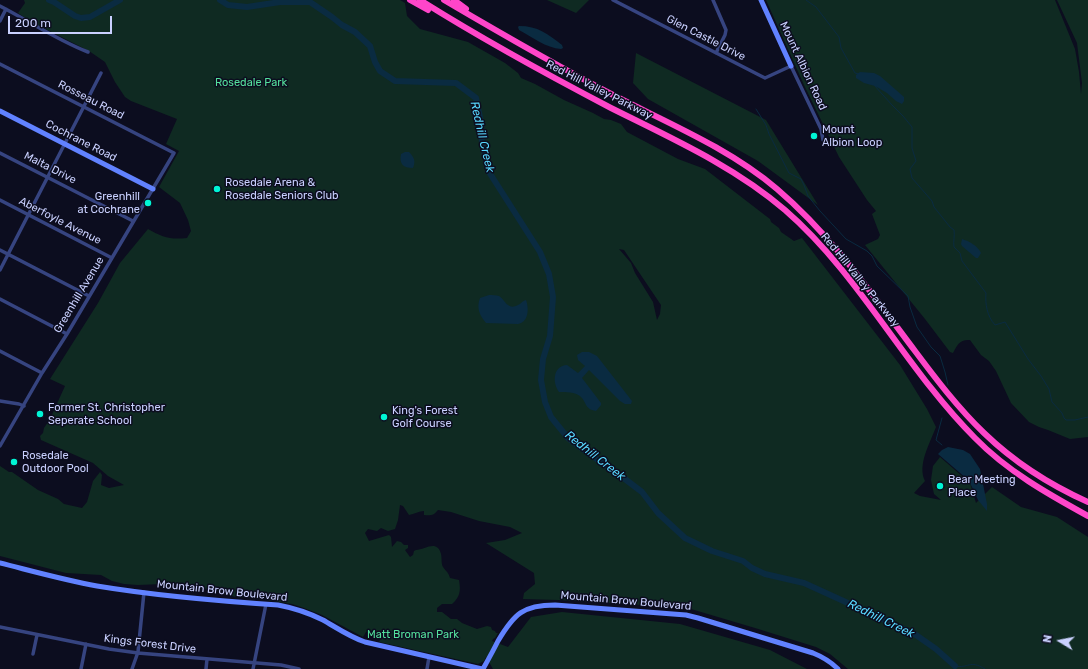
<!DOCTYPE html>
<html>
<head>
<meta charset="utf-8">
<style>
	body { margin:0 }
	#map { position:relative; width:1088px; height:669px; overflow:hidden; background:#0c0d1f; font-family:Rubik,sans-serif }
	canvas { display:block }
	.north { position:absolute; left:1040px; top:621px; width:40px; height:40px; -webkit-text-stroke:3px #0c0d1f; paint-order:stroke; rotate:280deg; font-size:11px; font-weight:700; line-height:16px; text-align:center; color:#cad1ff }
	.north::after { content:''; display:block; margin:auto; width:14px; height:18px; background:#cad1ff; clip-path:polygon(50% 0,100% 100%,50% 72%,0 100%) }
	.scale { position:absolute; left:8px; top:16px; width:104px; height:18px; box-sizing:border-box; border:2px solid #cad1ff; border-top:0; padding-left:5px; font-size:12px; line-height:14px; white-space:nowrap; color:#cad1ff; -webkit-text-stroke:3px #0c0d1f; paint-order:stroke }
</style>
</head>
<body>
<div id="map">
<canvas width="1088" height="669"></canvas>
<div class="north">N</div>
<div class="scale">200 m</div>
</div>
<script>
const g = document.querySelector('canvas').getContext('2d');
g.lineJoin = 'round';
function fill(path, color) { g.fillStyle = color; g.fill(path, 'evenodd'); }
function trace(path, color, width, dash) { g.strokeStyle = color; g.lineWidth = width; g.lineCap = dash ? 'butt' : 'round'; g.setLineDash(dash || []); g.stroke(path); }
function label(font, color, halo, rows, align = 'center') {
  g.font = font + ' Rubik,sans-serif'; g.lineWidth = 3; g.setLineDash([]); g.textBaseline = 'middle'; g.strokeStyle = halo; g.fillStyle = color; for (const [text, x, y, turn = 0] of rows) {
    g.save(); g.translate(x, y); g.rotate((+turn || 0) * Math.PI / 180); g.textAlign = isNaN(turn) ? turn : align; if (halo) g.strokeText(text, 0, 0); g.fillText(text, 0, 0); g.restore();
  }
}
fill(new Path2D(`
	M24,0H400L405,3L407,16L420,29L468,42L505,63L518,73L521,78L535,84L564,100L593,113L604,119L611,120L621,124L627,132L678,159L705,169L766,216L770,219L771,222L779,228L781,232L794,241L802,238L900,365L927,409L936,427C930,443 917,465 925,481L914,493L920,496L941,500L934,494L931,480L933,466L940,457L970,483L976,503L992,487L1021,507L1057,517L1088,537V669H848L830,654L816,647L755,628L691,609L660,606L558,600L523,599L524,593L535,584L534,573L486,543L505,540L522,533L510,527L479,521L451,512L438,510C434,515 431,516 424,515V511C419,511 414,514 409,515L403,506L400,505L398,520L395,529L388,531L381,528L377,531L368,529L365,533L369,541L389,535L391,537L392,547L397,541L401,542L404,545H408V548L405,550L410,557L413,555L414,551L416,550C425,550 437,539 441,554C442,558 441,564 443,567C446,572 448,571 450,578L459,580C461,591 460,597 452,604H442L437,608V612H442L451,619H457L462,623L477,629L487,626L491,627L492,630L495,631L496,633H498L495,638L493,639L492,641L508,647L531,617L562,612L680,624L770,650L807,669H493L486,657L484,661L478,664L379,642L381,638L366,632L363,637L322,615L304,608L292,604L266,600L265,599L236,597L222,594L215,590L178,585L162,584L138,585L124,584L112,581L101,575L66,573L0,556V466L9,472H12L38,490L58,499L64,504L82,508L87,502L93,481L100,472L102,475L101,485L109,488L124,485L108,476L93,463L41,440L40,436L43,433L44,428L50,419L65,386L50,379L98,303L120,263L148,229C162,237 170,240 187,238L191,231L188,220L180,203L159,187L179,151L166,144L177,119L131,101L125,97L115,82L105,62L89,51L30,21L18,13L25,3ZM619,249L624,250L661,305L660,314L657,320L653,302L635,273L631,263Z
	M547,0H589L576,13Z
	M766,0H1055L1075,49L1079,72L1081,94L1082,83L1077,43L1057,0H1088V437L1070,439L1048,430L1039,427L1029,422L1011,403L996,371L989,361L981,355L970,340C960,339 957,345 953,353L950,352L925,319L865,245L878,239L880,235L872,214L876,211L867,200L839,157L804,85Z
	M636,53L766,120L818,205L758,161L648,99L633,83Z`), '#0f2a22');
fill(new Path2D(`
	M519,26C538,26 548,34 562,45L563,48L561,49C546,48 532,37 519,30L518,27Z
	M860,72L874,73L880,76L904,97V101L902,104L896,101L887,93L875,86L864,83L856,78V75Z
	M405,152H409C414,157 416,161 413,168C403,168 399,164 401,154Z
	M962,239C969,241 978,246 981,253L978,258H976L962,246L961,244Z
	M489,295C492,295 496,295 499,296C505,299 507,311 518,305C521,304 522,301 526,300C529,308 529,322 518,324L486,323C480,316 476,308 480,298Z
	M582,352H589L597,356L632,401L631,404H625L620,401L589,370L582,378L601,403V405L596,411C584,409 587,402 580,396C575,392 566,392 559,392C552,382 553,366 567,365L578,373L585,366L578,360L577,355Z
	M948,447L963,450L970,454L980,469L987,504V511L978,500L971,485L967,479L938,454L942,450Z`), '#0a2b41');
trace(new Path2D(`
	M806,0L816,7L839,37L841,48L855,73L859,74
	M874,85L892,105L903,116L912,127V148L916,161L910,169L912,178L932,201L934,207L950,227L954,230C955,236 953,241 954,247L960,253L962,261L986,293C985,304 987,316 995,325L1005,322L1028,359L1041,376L1049,389L1052,402L1062,413L1064,418L1066,420H1075L1088,417
	M756,109L766,125L769,134L789,173L801,179L804,185L808,196L820,211L846,239L867,251L872,256L877,266L908,296L910,307L917,327L931,347L940,356L945,372L948,385
	M942,445L936,440L942,418
	M955,666C969,669 969,659 985,669`), '#0a2b41', 1);
trace(new Path2D(`
	M49,0L54,2L75,16L81,18L90,17L120,0
	M220,0L228,5L247,7L280,2H310L332,17L342,25L355,32L370,46L375,62L380,71L395,81L456,83L476,98L481,122L482,143L489,172L540,252L549,274L553,297L550,336L543,359L541,380L545,402L551,417L568,438L591,455L621,476L642,492L658,513L685,538L712,551L743,561L752,568L765,574L804,583L872,614L916,635L936,649L955,666`), '#0a2b41', 6);
trace(new Path2D(`
	M613,0L761,76L765,78L791,66L821,129L823,140
	M713,0L726,30L725,35L716,53
	M0,6C29,21 57,40 88,52
	M0,21L6,9
	M0,64L174,153L67,334L42,373L0,446
	M0,153L133,221
	M0,200L112,258
	M0,250L89,296
	M0,270L101,73
	M0,299L67,334
	M0,351L42,373
	M0,401L19,404L24,406
	M0,627L109,649L138,653L281,665L299,669
	M33,654L37,635
	M81,669L86,644
	M132,669L138,652L144,592
	M206,669L207,659
	M253,669L266,604
	M427,669L429,657`), '#364480', 3.5);
trace(new Path2D(`
	M761,0L791,66
	M0,111L153,189
	M0,563C32,571 64,580 97,586C157,596 218,601 278,605C294,608 309,613 323,620C337,628 350,637 365,642L482,669
	M483,669C488,660 493,651 498,641C514,614 523,605 555,605L686,615L698,618L813,653C823,657 830,661 838,669`), '#6182ff', 5);
trace(new Path2D(`
	M410,0L428,10
	M420,0C482,39 546,74 611,108C671,138 734,166 785,210C860,275 905,368 975,438C1007,471 1048,494 1088,516
	M444,0C500,33 557,66 615,96C670,124 730,149 777,189C831,235 872,294 915,351C936,379 958,408 984,433C1014,462 1050,485 1088,502
	M454,0L466,9`), '#ff45c9', 6);
for (const [x, y, r, color] of [
	[814,136,4,"#00f5d5"],
	[217,189,4,"#00f5d5"],
	[148,203,4,"#00f5d5"],
	[40,414,4,"#00f5d5"],
	[384,417,4,"#00f5d5"],
	[14,462,4,"#00f5d5"],
	[940,486,4,"#00f5d5"]
]) { const dot = new Path2D(); dot.arc(x, y, r, 0, 2 * Math.PI); g.fillStyle = color; g.fill(dot); trace(dot, '#0c0d1f', 1.5); }
label('11px', '#cad1ff', '#0c0d1f', [
	["Glen Castle Drive",706,38,27],
	["Mount Albion Road",803,66,65],
	["Red Hill Valley Parkway",599,90,27],
	["Rosseau Road",91,100,27],
	["Cochrane Road",81,141,27],
	["Malta Drive",50,168,27],
	["Aberfoyle Avenue",60,221,27],
	["Red Hill Valley Parkway",860,280,51],
	["Greenhill Avenue",79,295,-59],
	["Mountain Brow Boulevard",222,591,6],
	["Mountain Brow Boulevard",626,601,5],
	["Kings Forest Drive",150,644,7]
]);
label('11px', '#54e19d', '#0c0d1f', [
	["Rosedale Park",251,83],
	["Matt Broman Park",413,635]
]);
label('11px', '#cad1ff', '#0c0d1f', [
	["Mount",822,130],
	["Albion Loop",822,143],
	["Rosedale Arena &",225,183],
	["Rosedale Seniors Club",225,196],
	["Greenhill",140,197,"right"],
	["at Cochrane",140,210,"right"],
	["Former St. Christopher",48,408],
	["Seperate School",48,421],
	["King's Forest",392,411],
	["Golf Course",392,424],
	["Rosedale",22,456],
	["Outdoor Pool",22,469],
	["Bear Meeting",948,480],
	["Place",948,493]
], 'left');
label('italic 12px', '#58d8ff', '#0c0d1f', [
	["Redhill Creek",482,137,77],
	["Redhill Creek",595,456,38],
	["Redhill Creek",881,619,26]
]);
</script>
</body>
</html>
